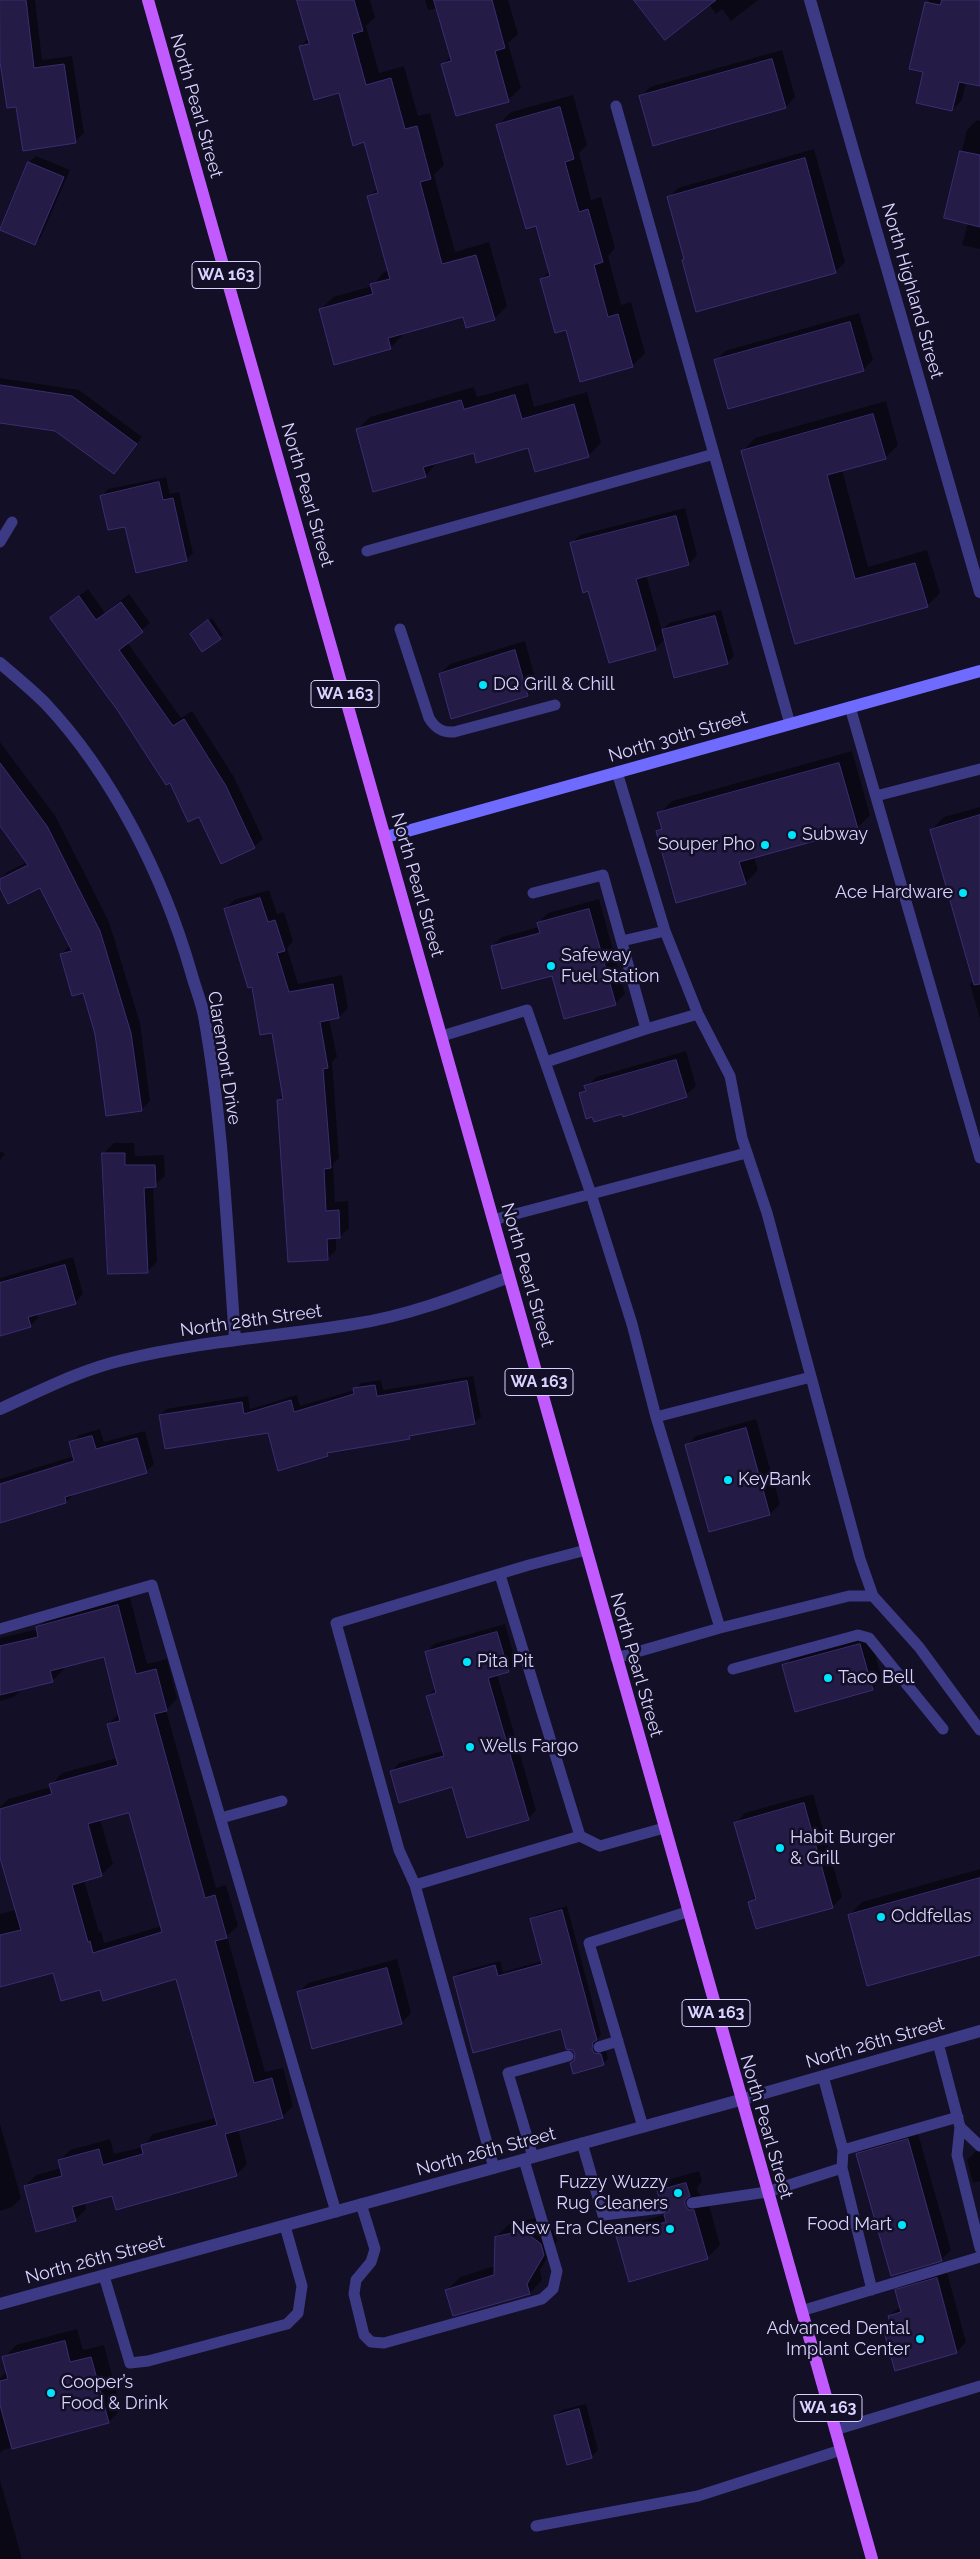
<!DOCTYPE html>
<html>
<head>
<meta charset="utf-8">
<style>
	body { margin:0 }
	canvas { display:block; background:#130f26 }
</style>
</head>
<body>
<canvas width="980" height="2559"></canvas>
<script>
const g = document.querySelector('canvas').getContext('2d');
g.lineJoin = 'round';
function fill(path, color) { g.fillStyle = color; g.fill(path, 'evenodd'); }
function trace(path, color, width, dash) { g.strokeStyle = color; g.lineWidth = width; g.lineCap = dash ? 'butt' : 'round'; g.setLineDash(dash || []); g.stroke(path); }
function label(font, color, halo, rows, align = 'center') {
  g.font = font + ' Raleway,sans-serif'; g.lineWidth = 5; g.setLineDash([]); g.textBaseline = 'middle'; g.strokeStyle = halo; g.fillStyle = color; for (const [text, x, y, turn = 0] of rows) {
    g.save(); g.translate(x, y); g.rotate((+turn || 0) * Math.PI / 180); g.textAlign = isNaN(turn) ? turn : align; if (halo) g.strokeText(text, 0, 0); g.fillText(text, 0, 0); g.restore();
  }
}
fill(new Path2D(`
	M0,0H35L42,60L72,56L84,133L75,142L18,106L0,53Z
	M298,0H370L375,17L366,26L379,73L404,66L418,116L430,113L444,165L434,175L455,252L489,242L507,306L494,319L464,315L402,332L403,335L390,348L320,310L333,297L372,286L384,272L389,270L369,197L378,188L365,141L340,92L301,46L308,38Z
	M425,0H508L518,34L508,43L521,88L508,100L443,64L451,56L438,8L428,10Z
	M636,0H758L731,21L722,9L716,14L709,4Z
	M929,0H980V84L966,82L962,100L952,110L925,72L911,68Z
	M782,50L795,97L786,107L640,97L650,87Z
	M573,95L587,145L579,153L591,200L601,197L615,248L608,256L621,305L631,302L645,353L632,366L567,329L541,279L550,271L537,225L498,125L511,112Z
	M977,120L980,121V249L962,245L968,223L945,217L967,130Z
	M814,149L845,262L835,272L683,260L685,257L668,198L678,188Z
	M36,156L70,170L41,237L35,243L1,229L29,162Z
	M859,313L873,360L863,370L716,361L725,351Z
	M0,378L79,390L142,437L114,473L55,430L0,422Z
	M528,383L534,407L587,392L601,443L588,456L529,447L475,451L438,461L426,476L357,430L370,417L474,387L477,397Z
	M886,401L898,445L885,458L842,470L868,567L927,550L940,593L927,606L796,643L743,451L755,438Z
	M166,477L170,494L179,492L193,553L186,560L126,526L102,496L108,489Z
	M685,508L697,555L689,564L646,575L662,631L669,623L721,610L734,656L727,663L665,639L655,649L589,590L571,544L580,535Z
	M88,589L105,613L129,594L150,623L127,642L181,718L192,711L234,777L263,839L254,847L199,815L170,781L51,618Z
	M212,618L223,635L203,650L194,631Z
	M525,641L537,685L527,695L440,674L450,664Z
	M0,742L56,817L109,922L140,1023L150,1101L141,1110L96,1034L84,991L61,955L70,945L40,886L0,885V879L7,872L27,862L0,824Z
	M852,751L870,815L857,828L754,857L758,870L745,883L658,831L662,827L659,814L672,801Z
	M980,807V1019L970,984L974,980L931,830L944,817Z
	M269,890L277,914L284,912L293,941L287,948L298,984L342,975L348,1008L339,1017L329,1019L337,1057L332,1062L339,1158L333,1164L335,1202L348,1201L349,1228L340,1237H336V1250L327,1259L278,1100L284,1094L273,1032L253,985L225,909L234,900Z
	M599,899L625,994L615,1004L492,946L502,937L539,927L538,923L548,913Z
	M686,1051L696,1086L686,1095L623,1112L581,1094L596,1077Z
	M114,1143H134L135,1156L164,1155L165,1176L153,1186L157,1262L147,1272L104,1153Z
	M0,1151L5,1154L0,1160Z
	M73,1257L83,1294L75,1303L37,1314L38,1318L30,1326L0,1335V1278Z
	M473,1376L481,1417L474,1423L413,1434L409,1438L331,1451L327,1455L269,1432L160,1415L166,1409L248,1396L250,1409L297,1395L300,1406L355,1390L361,1383L381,1380L383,1390Z
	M756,1419L780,1504L770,1514L710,1530L686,1446L696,1436Z
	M100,1429L104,1442L145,1431L154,1464L146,1472L74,1494L66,1502L0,1522V1479L74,1456L71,1443L79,1435Z
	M129,1594L147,1664L167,1659L177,1699L166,1710L216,1888L226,1885L238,1926L227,1936L265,2072L283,2068L293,2106L282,2117L238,2129L247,2164L236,2175L113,2194L84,2202L86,2209L75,2220L25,2186L36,2175L61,2168L59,2161L70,2150L110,2139L114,2154L143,2147L153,2134L216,2118L177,1978L101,1988L54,1971L0,1986V1914L16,1910L2,1862H0V1807L8,1799L51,1787V1785L62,1773L117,1758L108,1724L120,1713L105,1656L63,1667L64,1669L52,1681L23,1688L14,1697L0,1701V1638L38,1629L48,1616ZM130,1811L162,1926L104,1943L101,1931L99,1932L84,1880L101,1875L113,1864L100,1819Z
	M505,1624L516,1663L508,1671L497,1674L536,1810L528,1819L453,1785L391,1772L399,1763L443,1751L428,1696L436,1688L426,1653L434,1644Z
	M870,1635L882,1679L872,1689L784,1666L794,1656Z
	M813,1794L842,1897L832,1907L749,1902L756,1896L736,1823L745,1813Z
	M980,1869V1954L849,1915L862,1902Z
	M567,1906L601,2034L596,2043L606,2050L608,2059L603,2064L575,2060L577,2054L562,2027L454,1977L459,1972L500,1961L503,1972L542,1961L531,1920L536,1915Z
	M397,1959L411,2013L401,2023L298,1993L308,1983Z
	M0,2124L21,2198L12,2207L0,2211Z
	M917,2130L951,2250L941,2260L858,2154L868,2144Z
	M977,2150H980V2181L973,2183L967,2160Z
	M699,2171L702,2182L698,2186L697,2191L702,2197L707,2198L720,2245L707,2258L618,2237L630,2224L667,2214L671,2206L658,2191L671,2179Z
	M537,2218L554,2231L557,2241L540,2270L542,2280L530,2293L447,2290L460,2277L495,2266L496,2237L509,2224Z
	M946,2269L966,2342L957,2352L884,2325L890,2319L889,2316L901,2306L897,2291L906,2281Z
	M77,2329L83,2350L104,2345L121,2409L109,2422L3,2450L0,2453V2378L7,2371L4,2358L16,2345Z
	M586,2404L598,2450L591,2457L555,2416L562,2410Z
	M0,2480L22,2559H0Z`), '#0007');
const building = new Path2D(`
	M0,0H26L34,68L64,64L76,143L23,151L16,107L7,108L0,62Z
	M297,0H354L363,31L352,34L366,85L391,78L405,129L417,126L431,179L420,182L442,264L476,255L495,320L466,328L463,317L388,338L391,349L334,365L319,309L373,294L370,284L390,279L367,196L378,193L364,142L353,146L339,93L314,100L299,46L309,44Z
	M434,0H492L505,48L495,51L509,102L456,116L441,64L451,61Z
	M634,0H716L665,40Z
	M942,0H980V86L959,82L952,111L916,103L923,72L909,69L925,2L940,5Z
	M772,59L786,108L653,146L639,96Z
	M560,107L574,159L565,162L579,212L588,209L603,262L594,265L608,317L618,314L633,367L580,382L566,330L555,333L540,279L550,276L536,226L526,229L496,125Z
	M960,151L980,155V227L944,218Z
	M805,158L836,273L696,312L682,260L684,259L667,197Z
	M28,162L64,177L35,245L0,230Z
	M850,322L864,371L728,409L714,360Z
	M0,385L72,396L137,444L114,474L55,431L0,423Z
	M515,395L522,419L574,404L589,457L535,472L528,448L476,463L474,453L423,467L426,477L373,492L356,429L461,400L464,409Z
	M873,414L886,459L827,475L855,579L915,563L928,607L795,644L741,451Z
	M159,482L163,500L173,498L187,561L136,573L125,527L108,530L100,496Z
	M676,516L689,565L636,579L656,650L609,663L588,591L583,593L570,543Z
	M79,596L96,620L121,602L143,632L119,650L173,726L184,719L226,786L255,848L221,864L199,817L188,822L170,783L166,785L118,711L50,618Z
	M715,616L728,664L674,678L662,630Z
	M208,620L221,639L202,652L190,634Z
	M515,650L528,696L451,719L439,674Z
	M0,763L47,826L100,931L131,1033L142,1111L106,1116L95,1034L83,993L72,996L60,954L72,951L40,888L8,904L0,888V879L28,865L0,826Z
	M839,763L858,829L739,862L746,884L676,903L656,831L662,829L657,813Z
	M980,815V984L974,985L930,830Z
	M260,898L268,922L275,920L285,951L277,953L289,992L333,984L339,1018L320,1022L328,1068L323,1069L331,1168L324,1169L326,1211L339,1210L340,1238L327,1239L328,1260L288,1262L277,1100L283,1099L272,1033L260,1035L252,987L248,988L224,909Z
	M589,909L616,1005L564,1019L552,976L502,989L491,946L540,933L537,923Z
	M676,1060L687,1097L623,1117L622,1114L594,1122L592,1117L586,1119L579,1093L586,1091L584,1086Z
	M102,1153H125V1165H155L156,1187L144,1188L148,1273L108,1274Z
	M65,1265L76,1304L28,1317L31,1327L0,1336V1283Z
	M467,1381L475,1424L409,1436L410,1439L327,1453L328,1456L278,1471L268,1433L165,1449L159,1415L242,1402L244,1414L291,1400L294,1412L354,1394L353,1388L375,1385L377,1396Z
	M746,1428L770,1515L709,1532L685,1445Z
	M92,1436L96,1449L137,1438L147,1473L65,1497L66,1503L0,1523V1484L74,1461L69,1442Z
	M118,1605L136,1674L156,1669L167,1711L154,1714L205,1898L215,1895L227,1938L215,1941L254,2083L272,2078L283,2118L225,2134L237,2176L116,2210L112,2196L72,2207L76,2221L36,2232L24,2186L62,2176L58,2160L99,2149L103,2165L143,2154L141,2145L217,2125L176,1979L103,2001L100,1990L61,2001L53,1973L0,1987V1935L21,1930L0,1858V1809L52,1794L49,1784L118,1765L107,1724L120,1721L104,1657L50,1671L53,1682L0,1695V1646L38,1637L36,1627ZM129,1813L162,1932L93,1953L90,1941L88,1942L72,1885L102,1876L88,1824Z
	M497,1632L509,1672L488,1678L529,1820L467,1838L452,1787L399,1803L390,1771L444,1756L426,1696L436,1693L425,1652Z
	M860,1644L873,1690L795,1712L782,1665Z
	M804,1803L833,1908L756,1929L748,1902L756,1899L734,1823Z
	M980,1878V1955L867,1986L848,1915Z
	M562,1910L597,2040L593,2042L592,2049L594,2053L601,2054L604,2065L573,2074L570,2063L574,2061L575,2054L573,2050L566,2049L561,2029L473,2053L453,1977L495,1965L498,1976L542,1964L530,1919Z
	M387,1968L402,2024L312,2049L297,1992Z
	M908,2139L942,2261L891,2276L856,2154Z
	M686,2183L690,2196L685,2200V2205L689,2210H694L708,2259L629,2282L616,2236L666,2222L664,2215L669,2211V2207L665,2201H660L657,2191Z
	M524,2231L541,2244L544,2255L527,2284L530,2294L453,2316L445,2290L494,2275L495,2237Z
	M937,2278L957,2353L895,2371L882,2325L890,2323L888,2316L901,2312L895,2290Z
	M65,2341L70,2362L91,2357L109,2423L12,2449L0,2405V2381L8,2379L2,2357Z
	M579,2409L592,2458L567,2465L554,2416Z`);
fill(building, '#241b47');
trace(building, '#3b2d73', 1);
trace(new Path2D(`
	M616,106L790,724
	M0,542L12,522
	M367,551L714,454
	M400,629L429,718C435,728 442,733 454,732L555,705
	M850,707L980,1158
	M617,772L665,931L698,1014L730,1076L742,1138L767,1213L860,1559L873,1596L919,1647L980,1730
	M876,796L980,769
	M533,893L603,875L646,1029
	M622,941L665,931
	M442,1036L527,1010L591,1194L632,1324L656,1417L720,1628L616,1658
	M546,1062L646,1029L698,1014
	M493,1220L746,1153
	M656,1417L811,1377
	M500,1575L580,1836
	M720,1628L849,1596H873
	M0,1629L152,1585L336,2212
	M733,1669L858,1635L869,1638L943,1729
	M221,1818L282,1801
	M415,1885L580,1836L600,1846L664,1828
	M938,2043L960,2127L957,2155L980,2248
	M599,2047L618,2041
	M823,2076L843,2150L842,2168L872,2290
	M643,2127L589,1943L687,1912
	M960,2127L980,2146
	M582,2143L603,2215L662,2208
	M843,2150L958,2117
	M533,2157L508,2073L568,2056
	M494,2168L415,1885L399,1850L336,1623L529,1565L586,1550
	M692,2203L767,2192L842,2168
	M361,2204L375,2249L371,2262L356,2280L354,2294L364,2335L371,2342L384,2343L542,2299L553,2289L557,2271L524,2160
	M104,2276L130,2363L148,2361L287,2324L298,2313L302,2286L285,2226
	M801,2311L980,2257
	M835,2430L980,2386
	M536,2526L698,2496L841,2450`), '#3d3a85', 11);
trace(new Path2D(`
	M810,0L980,592
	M0,663C15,676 31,689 45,703C113,775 164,878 191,972C195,987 201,1001 204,1016C223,1122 227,1231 235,1339
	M0,1409C40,1391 80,1370 123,1360C199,1341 277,1337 354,1324C407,1316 459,1296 509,1277`), '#3d3a85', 12);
trace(new Path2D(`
	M0,2304L740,2100L980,2031`), '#3d3a85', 12);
trace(new Path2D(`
	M386,837L980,671`), '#6f6bff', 12);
trace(new Path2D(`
	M148,0L872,2559`), '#c25bff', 12);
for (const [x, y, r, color] of [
	[483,685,5,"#00e5ff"],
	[792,835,5,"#00e5ff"],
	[765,845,5,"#00e5ff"],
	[963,893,5,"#00e5ff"],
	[551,966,5,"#00e5ff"],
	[728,1480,5,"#00e5ff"],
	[467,1662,5,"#00e5ff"],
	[828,1678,5,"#00e5ff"],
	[470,1747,5,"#00e5ff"],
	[780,1848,5,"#00e5ff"],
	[881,1917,5,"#00e5ff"],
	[678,2193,5,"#00e5ff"],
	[902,2225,5,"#00e5ff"],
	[670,2229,5,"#00e5ff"],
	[920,2339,5,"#00e5ff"],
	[51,2393,5,"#00e5ff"]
]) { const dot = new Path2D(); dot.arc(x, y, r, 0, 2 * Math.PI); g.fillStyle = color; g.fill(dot); trace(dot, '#130f26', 2); }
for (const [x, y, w] of [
	[226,275,68],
	[345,694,68],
	[539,1382,68],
	[716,2013,68],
	[828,2408,68]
]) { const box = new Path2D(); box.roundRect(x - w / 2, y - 13.5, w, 27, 4); g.fillStyle = '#130f26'; g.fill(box); trace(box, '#d9d4ff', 1); }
label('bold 16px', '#d9d4ff', null, [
	["WA 163",226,275],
	["WA 163",345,694],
	["WA 163",539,1382],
	["WA 163",716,2013],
	["WA 163",828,2408]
]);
label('18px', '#d9d4ff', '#130f26', [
	["North Pearl Street",196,106,74],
	["North Highland Street",912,291,74],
	["North Pearl Street",307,495,74],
	["North 30th Street",678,737,-16],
	["North Pearl Street",417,885,74],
	["Claremont Drive",224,1058,81],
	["North Pearl Street",527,1275,74],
	["North 28th Street",251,1321,-8],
	["North Pearl Street",636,1665,74],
	["North 26th Street",875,2043,-16],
	["North Pearl Street",766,2127,74],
	["North 26th Street",486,2152,-15],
	["North 26th Street",95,2260,-15]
]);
label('18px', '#d9d4ff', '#130f26', [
	["DQ Grill & Chill",493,685],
	["Subway",802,835],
	["Souper Pho",755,845,"right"],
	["Ace Hardware",953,893,"right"],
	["Safeway",561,956],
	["Fuel Station",561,977],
	["KeyBank",738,1480],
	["Pita Pit",477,1662],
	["Taco Bell",838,1678],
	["Wells Fargo",480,1747],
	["Habit Burger",790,1838],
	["& Grill",790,1859],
	["Oddfellas",891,1917],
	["Fuzzy Wuzzy",668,2183,"right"],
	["Rug Cleaners",668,2204,"right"],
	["Food Mart",892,2225,"right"],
	["New Era Cleaners",660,2229,"right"],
	["Advanced Dental",910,2329,"right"],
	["Implant Center",910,2350,"right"],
	["Cooper’s",61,2383],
	["Food & Drink",61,2404]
], 'left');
</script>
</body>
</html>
